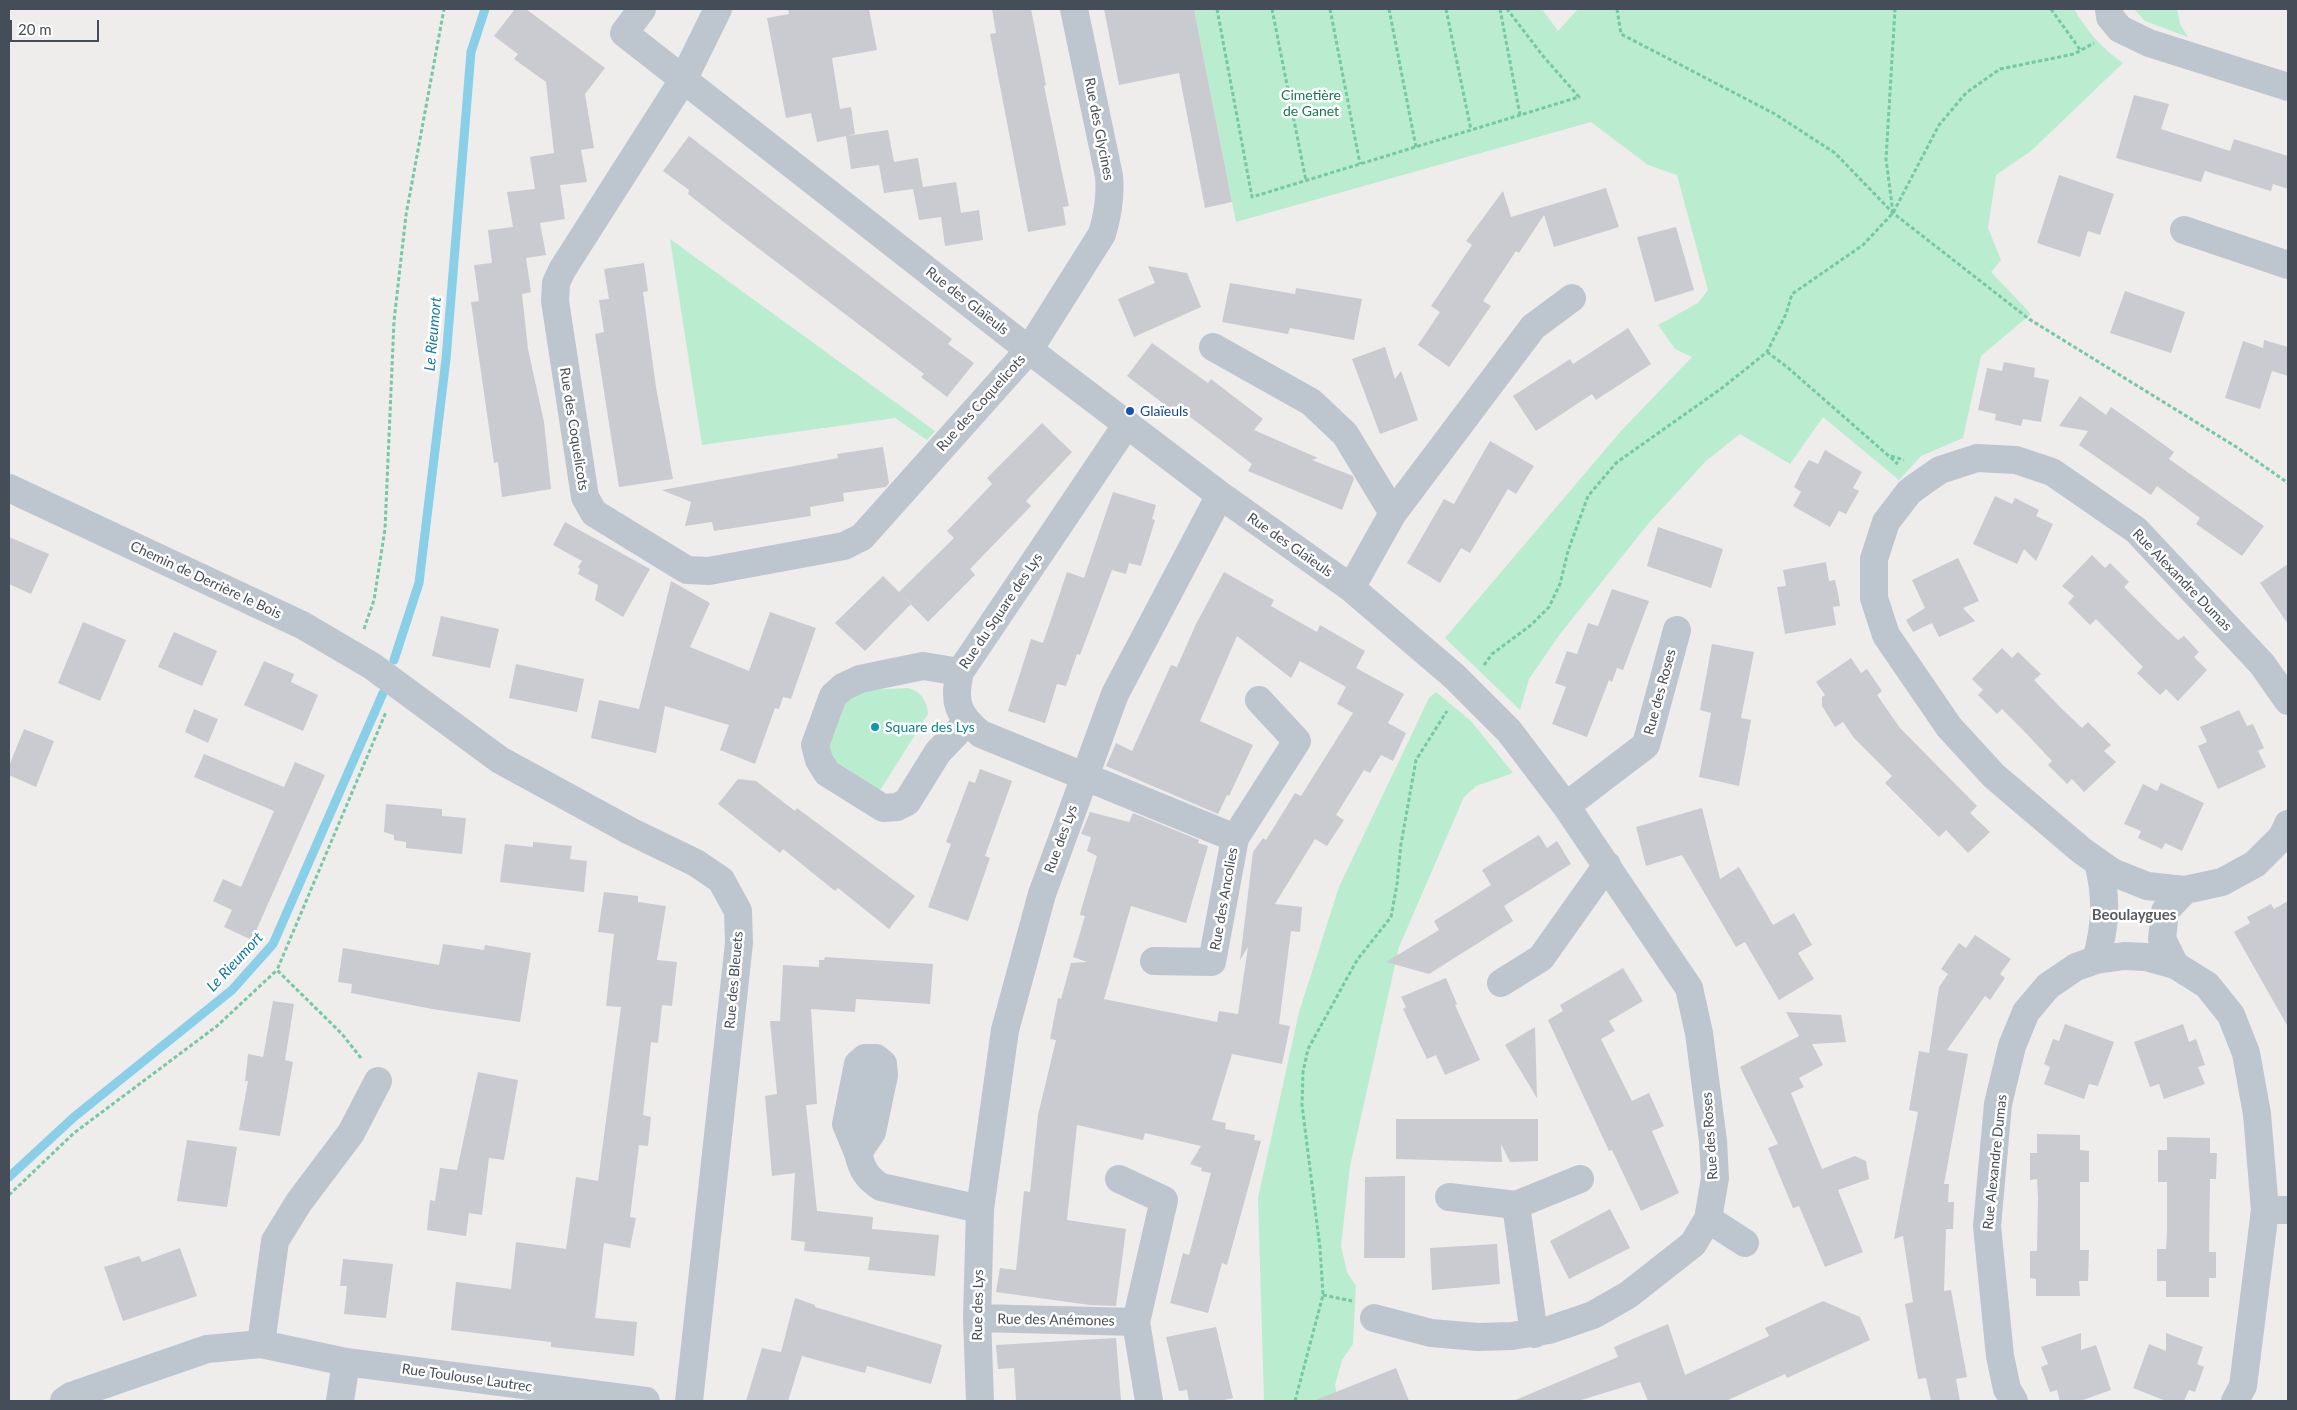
<!DOCTYPE html>
<html>
<head>
<meta charset="utf-8">
<style>
	body { margin:0 }
	#map { position:relative; width:2297px; height:1410px; overflow:hidden; background:#efecec; font-family:Lato,sans-serif }
	canvas { display:block }
	.frame { position:absolute; inset:0; border:10px solid #454e58; pointer-events:none }
	.scale { position:absolute; left:10px; top:20px; width:89px; height:22px; box-sizing:border-box; border:2px solid #454e58; border-top:0; padding-left:6px; font-size:15px; line-height:18px; white-space:nowrap; color:#454e58; -webkit-text-stroke:4px #fff; paint-order:stroke }
</style>
</head>
<body>
<div id="map">
<canvas width="2297" height="1410"></canvas>
<div class="frame"></div>
<div class="scale">20 m</div>
</div>
<script>
const g = document.querySelector('canvas').getContext('2d');
g.lineJoin = 'round';
function fill(path, color) { g.fillStyle = color; g.fill(path, 'evenodd'); }
function trace(path, color, width, dash) { g.strokeStyle = color; g.lineWidth = width; g.lineCap = dash ? 'butt' : 'round'; g.setLineDash(dash || []); g.stroke(path); }
function label(font, color, halo, rows, align = 'center') {
  g.font = font + ' Lato,sans-serif'; g.lineWidth = 5; g.setLineDash([]); g.textBaseline = 'middle'; g.strokeStyle = halo; g.fillStyle = color; for (const [text, x, y, turn = 0] of rows) {
    g.save(); g.translate(x, y); g.rotate((+turn || 0) * Math.PI / 180); g.textAlign = isNaN(turn) ? turn : align; if (halo) g.strokeText(text, 0, 0); g.fillText(text, 0, 0); g.restore();
  }
}
fill(new Path2D(`
	M1194,9H1542L1558,31L1578,9H2074C2087,31 2101,48 2123,63L2031,151L1996,175L1988,228L2001,260L1991,272L2031,314L1981,356L1963,438L1921,456L1899,480L1823,417L1790,464L1740,434L1706,461L1648,524L1560,634L1529,679L1520,710L1445,638L1621,431L1692,357L1675,349L1658,325L1698,303L1708,290L1677,175L1648,165L1591,122L1236,222Z
	M2134,9H2177L2180,24L2188,37L2145,21Z
	M670,239L935,431L927,440L895,418L702,445Z
	M908,688C921,692 927,700 928,714L881,789L873,790L837,770L826,748L839,704L865,690Z
	M1436,692L1471,721L1513,773L1476,786L1464,797L1399,947L1350,1166L1341,1246L1347,1272L1356,1286L1353,1344L1342,1360L1335,1385L1338,1401H1264L1258,1198L1299,1012L1339,887L1429,698Z`), '#baecd0');
trace(new Path2D(`
	M394,660L419,583L446,359L471,52L485,9
	M9,1177L74,1117L232,990L273,944L383,693`), '#89cfe8', 9);
fill(new Path2D(`
	M515,9H526L605,68L585,94L594,148L581,150L587,182L560,185L565,219L540,223L546,255L526,258L531,292L522,294L528,349L544,422L551,489L502,497L498,462L494,463L471,302L479,301L474,265L492,263L488,230L513,227L507,192L535,189L530,157L554,153L546,82L514,59L518,54L494,36Z
	M788,9H869L877,50L832,58L840,109L851,107L855,134L847,136L888,130L894,162L918,158L923,187L956,182L961,213L979,210L983,240L945,246L941,217L919,220L913,189L884,193L879,165L851,169L846,136L817,142L811,113L786,118L767,18L789,14Z
	M992,9H1031L1046,85L1044,86L1069,206L1063,207L1066,225L1028,232L990,34L996,33Z
	M1104,9H1194L1232,202L1205,208L1179,73L1119,85Z
	M2134,95L2169,104L2161,129L2230,151L2234,139L2288,156V189L2273,184L2271,191L2205,171L2201,182L2116,158Z
	M689,136L952,339L948,344L974,363L947,397L921,377L924,374L725,223L688,194L689,190L663,171Z
	M2059,175L2114,194L2100,235L2088,231L2080,257L2037,243Z
	M1606,188L1619,227L1554,247L1544,215L1519,253L1516,251L1483,301L1491,306L1449,367L1418,345L1440,312L1431,306L1472,245L1466,241L1503,191L1511,217Z
	M1676,227L1694,290L1655,302L1637,237Z
	M644,263L648,291L643,292L656,387L673,479L619,487L595,334L604,332L599,300L609,299L604,269Z
	M1148,266L1187,273L1201,307L1134,337L1118,299L1155,283Z
	M1230,283L1295,294L1296,288L1362,299L1354,340L1290,328L1288,334L1222,322Z
	M2125,291L2185,312L2171,353L2110,333Z
	M1628,328L1651,364L1596,400L1592,394L1536,431L1513,396L1570,359L1573,364Z
	M2264,340L2288,347V376L2272,371L2260,409L2225,398L2243,341L2263,348Z
	M1152,343L1208,383L1211,379L1263,419L1254,430L1318,458L1312,460L1353,476L1354,479L1342,510L1248,471L1252,464L1185,413L1181,417L1127,376Z
	M1385,347L1395,379L1401,371L1418,420L1380,434L1352,359Z
	M2004,362L2035,368L2034,377L2049,380L2041,422L2023,419L2021,426L1995,420L1996,414L1978,410L1987,368L2002,371Z
	M2080,396L2106,415L2111,407L2148,433L2174,452L2169,459L2264,526L2242,556L2196,524L2200,518L2157,486L2151,495L2079,445L2088,431L2059,426Z
	M1042,423L1072,452L1026,501L1031,506L970,569L975,575L928,622L899,592L954,538L947,531L992,484L987,478Z
	M1490,441L1534,466L1516,494L1508,489L1470,553L1461,548L1440,583L1407,563L1444,499L1454,504Z
	M883,447L889,483L886,487L843,493L844,501L810,507L811,516L714,531L712,522L685,526L691,502L662,490L838,458L837,454Z
	M1825,450L1862,472L1853,488L1859,491L1846,514L1839,511L1830,527L1793,506L1801,492L1794,487L1801,473L1809,460L1818,464Z
	M1113,492L1156,505L1152,519L1155,520L1141,566L1129,563L1126,574L1112,570L1080,655L1077,654L1066,686L1057,684L1045,723L1008,711L1031,639L1043,643L1067,572L1084,578Z
	M1995,496L2012,504L2015,498L2039,510L2036,516L2053,524L2036,561L2024,549L2017,564L1973,544Z
	M565,522L650,569L623,617L595,600L598,585L578,574L580,569L578,567L582,561L553,545Z
	M1658,527L1723,549L1711,588L1647,566Z
	M9,537L49,554L31,594L9,584Z
	M2092,555L2105,568L2110,563L2129,582L2124,587L2162,625L2178,640L2184,636L2199,652L2194,657L2207,670L2178,701L2166,689L2160,695L2137,673L2143,667L2096,619L2090,625L2068,603L2074,596L2062,586Z
	M1958,558L1979,601L1963,608L1975,621L1939,637L1932,623L1913,632L1906,620L1925,608L1912,580Z
	M1826,562L1829,581L1835,580L1838,593L1840,606L1833,607L1836,625L1785,634L1777,587L1786,586L1783,570Z
	M2288,564V624L2260,583Z
	M1224,572L1274,600L1271,606L1317,632L1320,625L1365,651L1356,668L1404,694L1388,723L1406,733L1393,761L1381,755L1370,773L1364,770L1336,815L1344,820L1327,846L1315,839L1275,904L1302,907L1300,932L1291,931L1279,1024L1290,1026L1282,1064L1232,1054L1212,1120L1226,1123L1225,1129L1255,1135L1254,1140L1261,1141L1227,1265L1222,1263L1208,1313L1170,1303L1183,1253L1189,1255L1211,1173L1201,1171L1202,1168L1190,1164L1201,1146L1145,1133L1143,1140L1077,1125L1067,1220L1126,1229L1116,1306L1090,1305L996,1292L1000,1268L1016,1270L1024,1191L1030,1192L1038,1115L1056,1040L1050,1039L1058,998L1061,999L1071,963L1087,962L1073,957L1085,916L1080,915L1081,910L1097,856L1087,851L1091,837L1081,834L1090,812L1129,822L1133,813L1199,840L1198,843L1208,846L1186,923L1131,906L1104,999L1217,1022L1219,1011L1238,1014L1248,947L1240,960L1253,852L1263,838L1266,840L1295,793L1301,796L1353,713L1337,704L1346,687L1300,661L1291,678L1237,636L1200,721L1253,745L1229,796L1227,795L1218,814L1106,766L1116,743L1132,751L1171,665L1177,667L1196,624Z
	M883,576L911,604L865,651L835,623Z
	M671,581L710,603L690,647L749,671L770,612L816,628L791,699L783,697L779,709L775,708L755,764L720,750L729,725L665,706L656,753L591,738L599,700L639,709Z
	M1612,589L1649,601L1623,670L1617,668L1612,682L1609,680L1587,737L1552,724L1566,687L1555,683L1567,651L1577,654L1588,623L1598,626Z
	M441,616L499,629L490,668L432,656Z
	M83,622L126,640L100,701L58,683Z
	M174,632L217,651L202,686L158,667Z
	M1712,644L1754,652L1741,718L1751,720L1739,786L1699,777L1711,713L1700,710Z
	M2002,648L2012,658L2018,652L2041,674L2034,680L2061,708L2082,728L2088,722L2111,745L2104,751L2116,762L2084,792L2072,779L2067,784L2048,765L2052,761L2024,731L2002,709L1997,714L1978,695L1983,690L1972,679Z
	M1851,658L1861,673L1867,669L1882,691L1877,695L1900,728L1977,806L1970,813L1990,832L1968,853L1946,830L1939,837L1885,783L1892,776L1854,738L1843,722L1835,727L1822,706V697L1825,695L1816,682Z
	M264,661L294,674L291,682L318,695L303,731L244,705Z
	M516,664L584,679L577,712L509,698Z
	M194,709L218,719L208,743L185,732Z
	M2239,710L2247,726L2253,724L2258,735L2264,748L2258,751L2266,767L2218,789L2198,746L2207,742L2200,727Z
	M24,729L54,741L36,787L9,775V766Z
	M204,754L284,787L295,762L325,775L252,940L224,927L232,910L213,901L223,879L241,887L274,811L194,777Z
	M980,769L1012,781L985,856L990,858L968,921L928,907L951,844L946,842L969,781L975,783Z
	M738,779L756,781L795,811L797,808L915,896L889,929L838,888L835,891L783,849L780,853L718,804Z
	M2161,783L2204,803L2182,851L2165,843L2162,849L2138,838L2141,831L2124,824L2143,784L2157,791Z
	M386,804L442,809V816L466,818L462,854L406,848V842L394,840V835L384,832Z
	M1702,808L1720,879L1739,867L1773,925L1794,913L1812,945L1798,953L1814,979L1779,1000L1745,942L1736,947L1682,855L1646,866L1636,827Z
	M1539,835L1547,848L1557,841L1571,864L1504,906L1513,921L1429,974L1386,962L1439,930L1434,921L1491,885L1482,870Z
	M533,842L572,846L570,859L587,861L584,892L500,882L505,844L533,847Z
	M604,892L638,896V902L666,906L657,960L677,962L672,1006L662,1005L658,1043L651,1042L643,1115L651,1117L648,1146L639,1145L630,1217L636,1218L630,1248L604,1243L595,1318L637,1322L634,1356L551,1347V1342L451,1330L456,1282L511,1289L516,1242L566,1249L576,1177L598,1181L621,1007L606,1006L614,934L598,932Z
	M2288,901V1027L2234,932L2250,923L2247,917L2271,904L2274,909Z
	M1975,935L2011,959L2000,974L2005,978L1990,1000L1985,996L1947,1050L1968,1054L1944,1184H1949L1948,1202H1954L1953,1229H1946L1944,1291L1951,1290L1967,1377L1956,1379L1960,1401H1931L1926,1378L1918,1379L1905,1304L1913,1302L1903,1236L1894,1239L1918,1112L1909,1110L1919,1051L1929,1053L1939,987L1948,974L1941,969L1959,943L1966,948Z
	M443,944L484,950L485,945L531,953L520,1022L432,1009L351,993L352,984L338,982L343,948L439,965Z
	M825,957L933,964L930,1004L856,999L855,1012L811,1009L817,1104L806,1105L817,1211L873,1217L872,1229L939,1235L935,1276L868,1270L870,1257L804,1251L805,1242L791,1240L795,1173L772,1176L765,1096L777,1094L770,1021H780L783,965L819,967V960H824Z
	M1623,968L1643,1001L1609,1021L1615,1031L1601,1039L1632,1101L1649,1093L1664,1126L1652,1131L1679,1193L1641,1211L1612,1150L1609,1151L1548,1020L1563,1011L1560,1005Z
	M1446,978L1457,1004L1455,1005L1480,1060L1445,1075L1436,1055L1427,1059L1403,1009L1406,1007L1401,997Z
	M273,1001L294,1004L285,1060L293,1062L280,1136L239,1130L248,1081H245L248,1054L263,1057Z
	M1786,1012L1841,1015L1846,1042L1812,1044L1823,1065L1799,1078L1804,1087L1791,1093L1822,1169L1855,1156L1866,1161L1869,1179L1838,1190L1863,1252L1825,1267L1799,1206L1793,1208L1768,1148L1778,1144L1740,1067L1799,1036Z
	M2065,1024L2114,1042L2098,1086L2089,1084L2084,1099L2044,1084L2050,1067L2044,1064L2053,1039L2059,1041Z
	M2183,1024L2189,1042L2196,1039L2205,1065L2198,1067L2205,1084L2164,1099L2159,1084L2150,1087L2134,1042Z
	M1535,1027L1537,1098L1505,1045Z
	M478,1072L518,1080L504,1160L489,1158L482,1215L469,1213L466,1236L427,1230L430,1200L435,1201L440,1168L457,1170Z
	M1396,1119H1538V1161L1510,1162L1501,1144L1502,1162L1396,1159Z
	M2037,1134L2080,1135V1150L2089,1151V1182H2080V1250H2089L2088,1281H2079L2080,1296H2036V1279L2030,1278V1251H2037L2038,1198L2037,1179L2030,1180V1153H2037Z
	M2167,1137L2210,1138V1153H2217L2216,1179H2210L2209,1252H2216V1278H2209V1297H2166V1281H2157V1249H2166L2167,1233V1182H2158V1150H2167Z
	M187,1140L237,1147L227,1207L177,1201Z
	M1405,1176V1258H1364L1365,1177Z
	M1610,1209L1630,1248L1569,1279L1550,1241Z
	M1497,1244L1500,1284L1432,1290L1430,1248Z
	M180,1248L197,1296L123,1321L104,1267L139,1256L142,1262Z
	M343,1259L393,1264L386,1318L344,1314L347,1286H340Z
	M795,1298L815,1305V1307L942,1345L931,1384L867,1366L865,1373L802,1356L788,1401H746L762,1348L781,1352Z
	M1823,1301L1860,1317L1870,1340L1787,1378L1785,1374L1726,1401H1648L1640,1382L1578,1401H1513L1618,1357L1614,1347L1668,1324L1685,1375L1769,1336L1765,1328Z
	M1216,1327L1233,1398L1220,1401H1189L1187,1390L1179,1391L1166,1337Z
	M2081,1333V1350L2096,1345L2111,1390L2080,1401H2060L2057,1390L2050,1392L2041,1367L2048,1364L2041,1347Z
	M2166,1333L2203,1347L2197,1364L2204,1367L2195,1392L2189,1390L2184,1401H2166L2133,1388L2149,1344L2166,1351Z
	M1116,1338L1121,1401H1016L1014,1368L998,1369L996,1345Z
	M1396,1368L1409,1401H1316V1400Z`), '#c9cbd1');
trace(new Path2D(`
	M1217,9L1252,197L1579,97L1543,56L1507,9
	M1272,9L1306,181
	M1330,9L1360,164
	M1389,9L1416,147
	M1446,9L1471,130
	M1500,9L1520,115
	M1617,9L1621,34L1775,114L1835,153L1893,213L2029,319L2238,448L2288,483
	M2051,9L2081,51
	M1893,213L1886,159L1895,9
	M1767,352L1787,367L1898,464
	M1891,456L1904,460
	M364,629L374,600L385,529L394,321L406,215L444,9
	M1484,665L1492,654L1531,625L1549,607L1560,584L1568,551L1588,496L1616,463L1722,388L1767,352L1786,314L1792,294L1863,245L1893,213L1939,125L1966,93L2000,69L2074,54L2094,43
	M361,1058L342,1034L277,970L386,712
	M9,1195L74,1133L217,1026L277,970
	M1323,1295L1352,1301
	M1295,1401L1323,1295L1320,1248L1302,1105L1303,1072L1308,1049L1357,960L1391,917L1397,884L1401,844L1416,760L1447,711`), '#74c9a4', 3, [4, 2.5]);
trace(new Path2D(`
	M642,9L624,33L1029,350L1220,495L1351,588L1454,676L1509,731L1566,806L1689,988L1699,1033L1713,1141L1715,1178L1708,1219L1693,1244L1628,1295L1593,1315L1549,1330L1512,1336L1478,1337L1431,1333L1374,1318
	M718,9L683,80L562,270L556,283L555,301L585,497L594,513L687,570L709,571L844,546L862,537L1029,350L1102,234C1108,214 1111,197 1109,176L1074,9
	M2109,9L2110,17L2120,29L2149,43L2288,87
	M2184,230L2288,265
	M1213,347L1311,402L1345,434L1393,513
	M1127,424L960,672C953,701 957,715 981,734L1235,838
	M9,488L302,625L372,666L500,760L630,831L696,863L721,880L738,911L739,943L689,1401
	M1351,588L1393,513L1533,327L1572,298
	M960,672L923,666L860,679L843,687L833,696L815,745L819,760L827,773L883,808L897,807L907,802L938,752L967,722
	M2288,701L2262,664L2136,530L2052,472L2016,460L1977,458L1940,470L1917,486L1909,492L1886,522L1874,559V598L1886,635L1949,727L1994,776L2081,850L2112,872L2147,886L2185,890L2222,882L2255,864L2282,837L2288,824
	M1566,806L1646,745L1677,630
	M2096,960C2106,925 2107,897 2098,862
	M1154,961L1212,962L1235,838L1297,741L1259,700
	M2175,965L2162,939L2165,911L2185,890
	M1501,983L1541,958L1607,865
	M858,1153L846,1124L858,1064L865,1058H876L883,1064L884,1075L872,1132L858,1153C862,1170 867,1178 881,1187L980,1209
	M1119,1179L1164,1200L1136,1322L1149,1401
	M1449,1197L1516,1205L1580,1179
	M1516,1205L1534,1334
	M2265,1210H2288
	M1708,1219L1745,1243
	M977,1318L1136,1322
	M261,1344L275,1241L299,1202L351,1133L378,1081
	M64,1401L71,1396L207,1349L261,1344L346,1362L646,1401
	M340,1401L346,1362
	M980,1401L977,1318L980,1209L1005,1030L1042,894L1115,694L1220,495
	M2014,1401L2007,1389L2000,1356L1987,1226L1998,1104L2012,1046L2026,1012L2048,986L2076,967L2096,960L2124,956L2146,957L2175,965L2207,985L2231,1015L2246,1053L2257,1114L2265,1210L2243,1386L2235,1401`), '#bdc5ce', 28);
for (const [x, y, r, color] of [
	[1130,411,5,"#1a4fb4"],
	[875,727,5,"#0f9aa8"]
]) { const dot = new Path2D(); dot.arc(x, y, r, 0, 2 * Math.PI); g.fillStyle = color; g.fill(dot); trace(dot, '#fff', 2); }
label('14px', '#19764d', '#fff', [
	["Cimetière",1311,95],
	["de Ganet",1311,111]
]);
label('14px', '#454e58', '#fff', [
	["Rue des Glycines",1099,129,79],
	["Rue des Glaïeuls",967,301,38],
	["Rue des Coquelicots",981,403,-48],
	["Rue des Coquelicots",574,429,81],
	["Rue des Glaïeuls",1290,545,35],
	["Chemin de Derrière le Bois",206,580,25],
	["Rue Alexandre Dumas",2182,580,46],
	["Rue du Square des Lys",1001,611,-56],
	["Rue des Roses",1660,692,-75],
	["Rue des Lys",1061,839,-70],
	["Rue des Ancolies",1224,899,-80],
	["Rue des Bleuets",734,980,-85],
	["Rue des Roses",1710,1136,-94],
	["Rue Alexandre Dumas",1995,1162,-84],
	["Rue des Lys",978,1305,-89],
	["Rue des Anémones",1056,1320,1],
	["Rue Toulouse Lautrec",467,1378,8]
]);
label('14px', '#164399', '#fff', [
	["Glaïeuls",1140,411]
], 'left');
label('14px', '#0d838f', '#fff', [
	["Square des Lys",885,727]
], 'left');
label('italic 15px', '#117aa0', '#fff', [
	["Le Rieumort",433,334,-85],
	["Le Rieumort",235,962,-47]
]);
label('bold 15px', '#595c61', '#fff', [
	["Beoulaygues",2134,915]
]);
</script>
</body>
</html>
